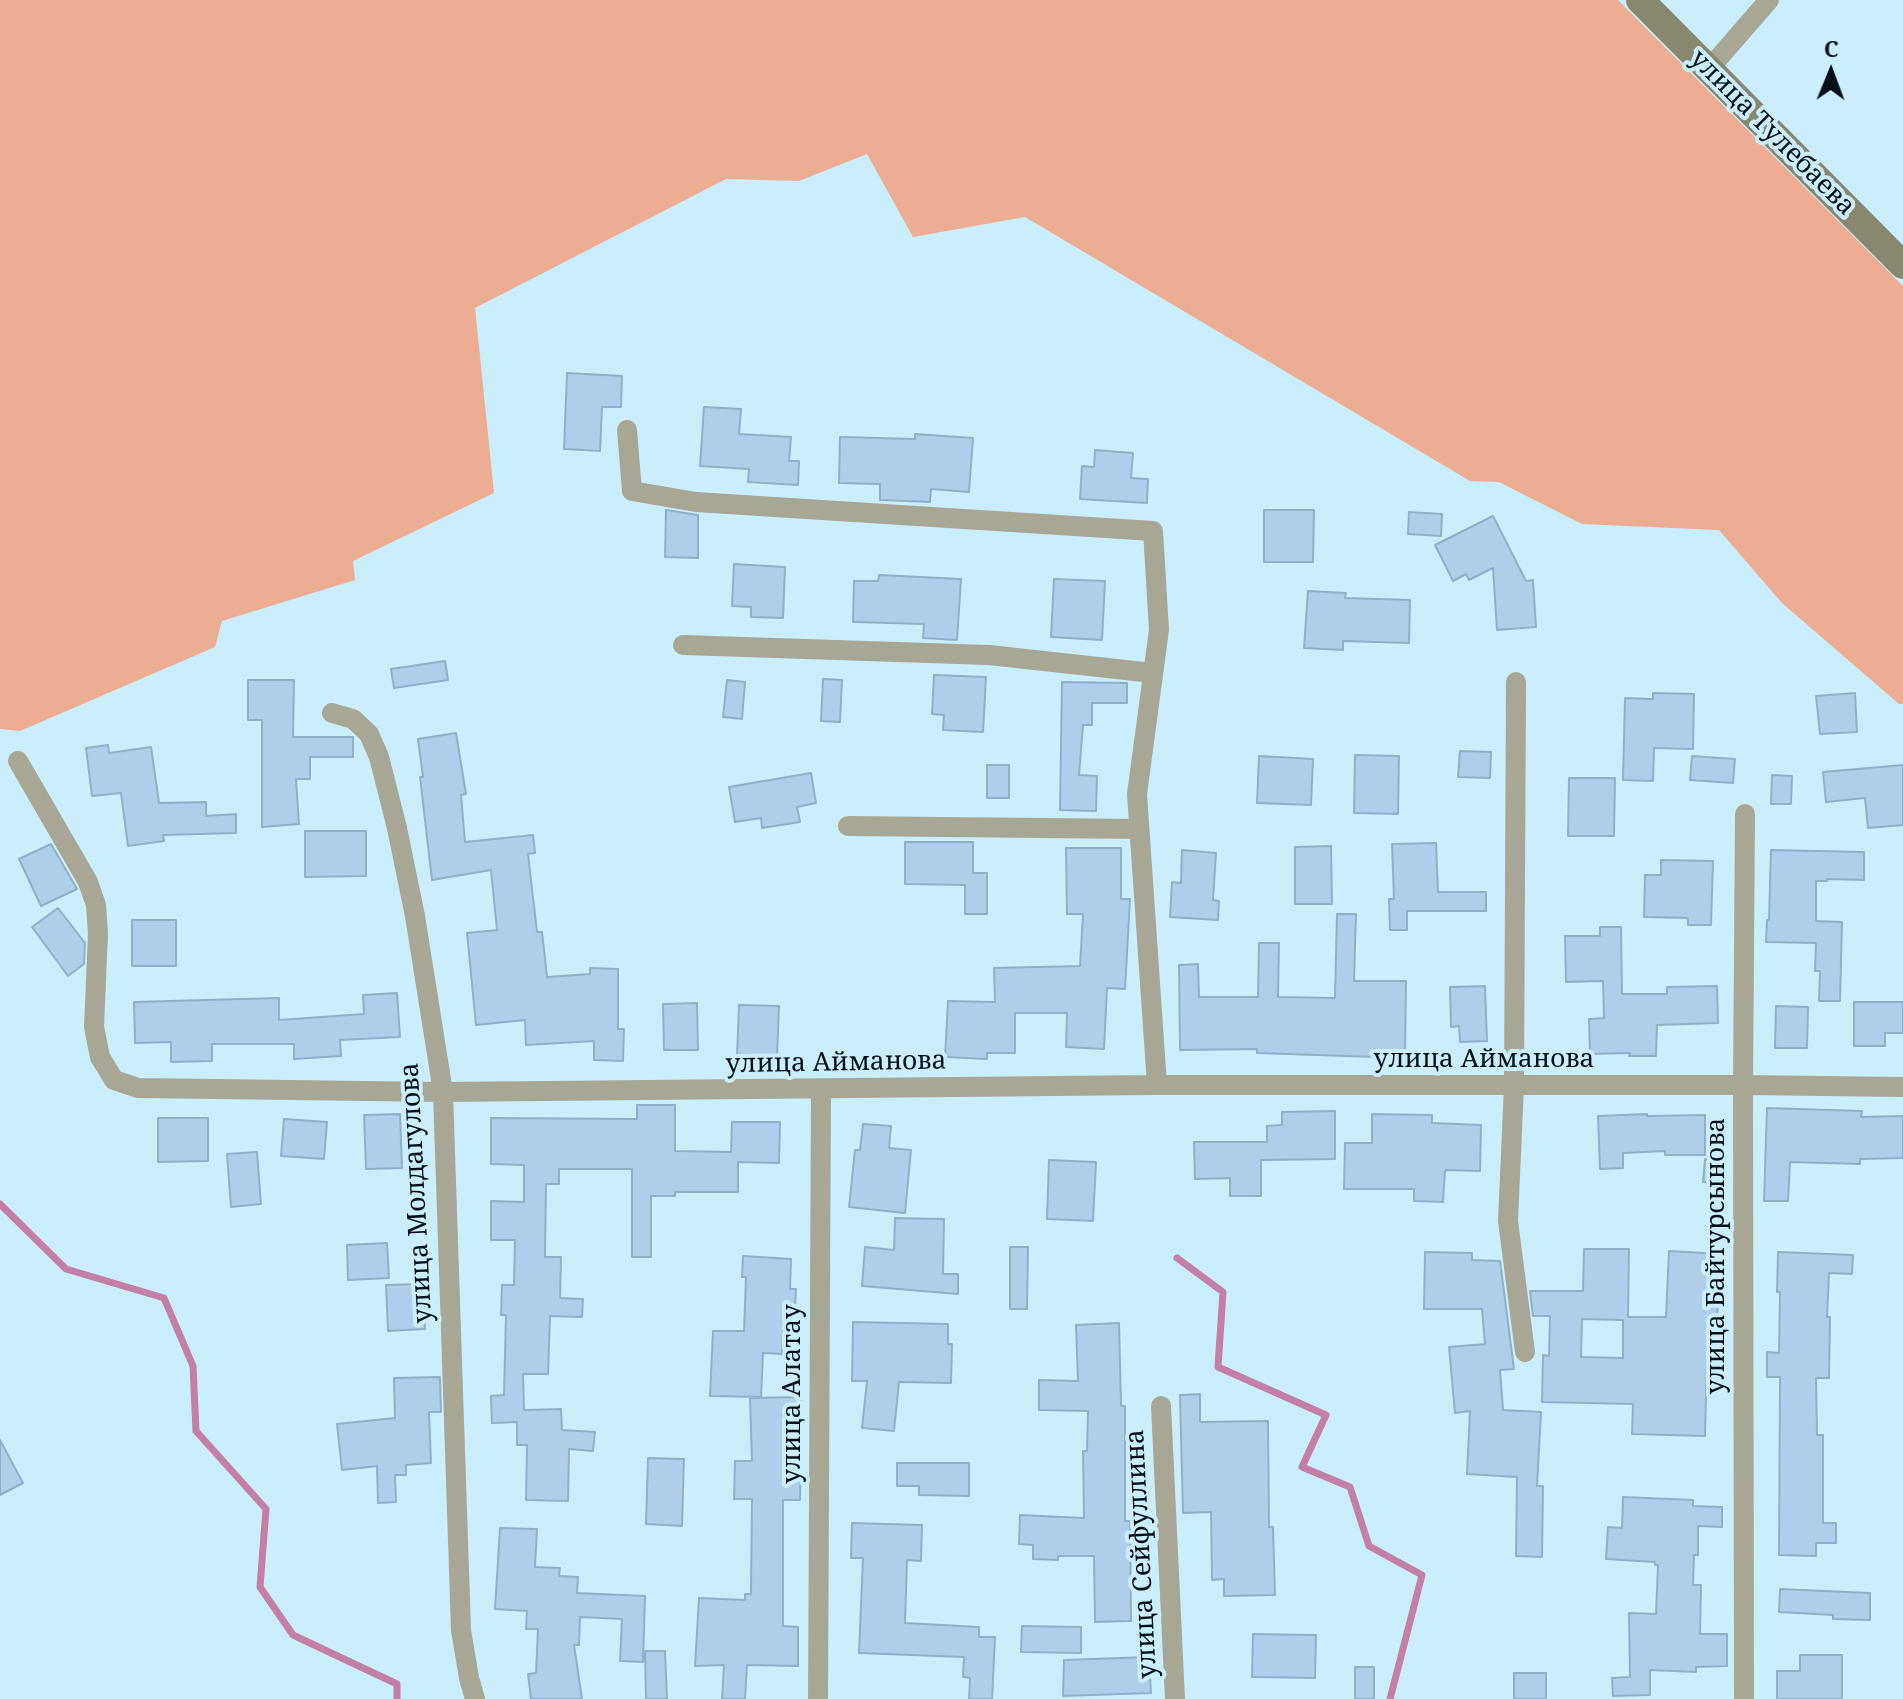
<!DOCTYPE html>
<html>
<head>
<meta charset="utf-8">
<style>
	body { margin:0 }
	#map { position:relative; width:1903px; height:1699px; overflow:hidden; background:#cbeefc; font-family:"Noto Serif",serif }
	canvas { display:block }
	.north { position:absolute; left:1791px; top:32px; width:80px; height:80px; -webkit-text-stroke:6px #cbeefc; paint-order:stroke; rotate:1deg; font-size:22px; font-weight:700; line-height:32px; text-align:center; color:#021117 }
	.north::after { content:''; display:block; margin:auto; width:28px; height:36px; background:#021117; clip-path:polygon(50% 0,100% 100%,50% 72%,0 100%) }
</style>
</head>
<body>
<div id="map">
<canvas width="1903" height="1699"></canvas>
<div class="north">С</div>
</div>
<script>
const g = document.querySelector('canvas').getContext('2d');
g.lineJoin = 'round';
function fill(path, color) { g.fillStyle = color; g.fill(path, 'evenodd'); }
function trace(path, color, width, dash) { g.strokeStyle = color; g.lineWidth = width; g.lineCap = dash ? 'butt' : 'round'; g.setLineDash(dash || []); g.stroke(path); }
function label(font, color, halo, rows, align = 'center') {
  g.font = font + ' "Noto Serif",serif'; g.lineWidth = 8; g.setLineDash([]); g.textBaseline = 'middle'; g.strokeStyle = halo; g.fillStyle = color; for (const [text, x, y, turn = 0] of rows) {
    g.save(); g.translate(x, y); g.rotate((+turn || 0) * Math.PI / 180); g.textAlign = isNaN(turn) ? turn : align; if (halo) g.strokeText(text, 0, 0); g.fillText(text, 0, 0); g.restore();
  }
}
fill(new Path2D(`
	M0,0H1618L1903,286V704H1899L1782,603L1719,530L1582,524L1499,482L1470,481L1025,217L913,237L867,154L799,181L726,179L475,308L494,493L353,561L355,580L222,621L215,647L20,731L0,729Z`), '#ecad93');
trace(new Path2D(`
	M0,1204L66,1269L164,1298L193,1366L196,1431L266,1509L260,1587L293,1635L397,1684V1699
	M1177,1258L1223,1292L1218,1367L1326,1415L1302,1467L1350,1487L1369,1546L1422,1575L1390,1699`), '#c47fa7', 7);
const building = new Path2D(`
	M567,373L622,376L621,407H602L600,451L564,449Z
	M704,407L741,409L739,434L791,437L789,461H799L798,485L748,482L749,469L700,466Z
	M915,434L973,438L969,492L931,489L930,502L880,500V484L839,483L840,437L915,439Z
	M1095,450L1133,453L1131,478L1148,479L1147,503L1080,499L1082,466L1094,467Z
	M666,510L698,515V558L665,557Z
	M1264,510H1314L1313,562H1264Z
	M1409,512L1442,514L1441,536L1408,534Z
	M1493,516L1526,581L1533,580L1536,627L1497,630L1493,568L1469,580L1466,574L1453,581L1435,545Z
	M734,564L785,567L783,618L751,617V607L732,606Z
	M879,575L961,579L957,640L923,638L924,624L853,622L854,581H878Z
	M1054,579L1105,581L1102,640L1051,637Z
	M1308,591L1346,593L1345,598L1410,600L1409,643L1343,641V650L1304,648Z
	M445,661L448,680L394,688L391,669Z
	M934,675L986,677L983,732L943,730L944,715L932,714Z
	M823,679L842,680L840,722L821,721Z
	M248,680H294L293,737H353V757H310V779H296L299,824L262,827V720H248Z
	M727,680L745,682L742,719L723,717Z
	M1062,682L1127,683V703H1092V725H1083L1079,775L1097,776L1096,811L1060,810Z
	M1653,693L1694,694L1693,749L1654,748L1653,781L1623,780L1625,698L1653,699Z
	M1855,693L1857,732L1820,734L1816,696Z
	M456,733L466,794L461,795L465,842L533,835L535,853L528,854L537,932H542L547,977L590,974V968L618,969V1029H624L623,1061L594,1060V1041L526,1045L525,1020L476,1025L467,933L497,930L491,870L432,880L420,777H423L418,739Z
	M108,745L109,753L151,747L159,803L206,802V816L236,814V833L163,835L164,841L128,846L121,793L92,796L86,748Z
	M1460,751L1491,752L1490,778L1458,777Z
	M1355,755L1399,756L1398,814L1354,813Z
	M1259,756L1313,759L1311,805L1257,803Z
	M1692,756L1735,759L1733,783L1690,780Z
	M987,765H1009V798H987Z
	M1903,765V825L1868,828L1865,798L1826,802L1823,772Z
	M811,773L816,803L797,807L800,822L762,828L761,818L735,822L729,787Z
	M1772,775L1792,776L1791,804H1771Z
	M1569,778H1615L1614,836H1568Z
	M305,831H366V876L305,877Z
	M905,842H973V873H987V914H965V885L905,884Z
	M1436,843L1438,892H1486V911H1407V930H1390L1389,899H1394L1392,844Z
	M51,844L77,889L41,906L19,859Z
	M1331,846L1332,904H1295V847Z
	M1066,848H1121V899H1130L1125,989L1107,988L1104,1049L1066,1047L1067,1013H1015V1053H987V1059L945,1057L948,1001L995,1002L994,968L1080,966L1083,914H1067Z
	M1182,850L1216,853L1213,900L1219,901L1218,920L1170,917L1172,882L1181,883Z
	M1771,850L1864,852V880L1827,879V881H1816V921L1842,922L1840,1001H1819L1820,971H1815L1816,943L1766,942L1767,920H1769Z
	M1661,860L1713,861L1711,925H1688V918L1644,917L1645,875H1661Z
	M58,908L85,943L84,964L68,976L32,927Z
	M1337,914H1356L1354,981H1406L1405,1058L1257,1053V1049L1180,1050L1179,965L1198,964L1199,997H1258L1259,943H1279L1278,997L1335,998Z
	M132,920H176V966H132Z
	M1600,927H1621L1622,994H1667V987L1717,986L1718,1023L1657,1025L1656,1056H1629L1630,1053L1590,1054L1589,1019L1604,1018L1603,981L1566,982L1565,936H1600Z
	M1485,986L1487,1041L1460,1042L1459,1026L1451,1027L1450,987Z
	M397,993L400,1037L340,1040L341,1056L294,1059V1044H212V1061L171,1062V1042L135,1043L134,1002L279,998V1020L364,1014L363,995Z
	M1854,1002H1903V1033H1885V1046H1854Z
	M697,1003L698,1050H664L663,1004Z
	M739,1005L779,1006L777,1058L737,1056Z
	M1776,1006L1808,1007L1807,1048H1775Z
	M637,1105H675V1151L731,1152L732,1122H780L779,1163L738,1162V1192H675V1196H651V1257H632V1169H559V1184H546L545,1257H561L560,1298L583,1299L582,1317L550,1316L548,1374H523L524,1410L561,1409L562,1430L595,1432L593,1451L569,1449L568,1501L526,1500L527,1445H517V1422L492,1423L491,1396L504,1395L506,1315H501L502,1285H514L515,1240H491V1201L524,1202V1165L491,1164V1118L637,1119Z
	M1767,1108L1862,1111L1861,1117L1903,1116V1158L1860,1159V1164L1790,1162L1788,1201H1764Z
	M1335,1111V1159L1261,1160V1196H1230V1178L1195,1179L1194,1142H1267V1126L1282,1125V1112Z
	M400,1114L402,1168L366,1169L364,1115Z
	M1372,1114L1432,1115V1123L1481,1125L1480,1171L1445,1170L1443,1202L1414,1201V1189H1344L1345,1143H1372Z
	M1647,1114V1116L1705,1115V1155H1665V1151L1623,1153V1168L1600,1169L1598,1116Z
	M158,1118H208V1161L158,1162Z
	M284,1119L327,1122L324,1159L281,1156Z
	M863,1124L891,1126L889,1148L911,1150L905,1213L849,1207L855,1150H860Z
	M257,1152L261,1204L231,1207L227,1154Z
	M1705,1159L1726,1160L1724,1183L1703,1182Z
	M1049,1160L1096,1162L1093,1221L1047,1219Z
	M895,1218L944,1219L943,1274H958V1294L862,1286L865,1247L894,1250Z
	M387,1243L389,1278L348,1280L347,1245Z
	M1010,1247H1028L1027,1309H1010Z
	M1584,1249H1629L1628,1317H1666L1669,1251L1721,1254L1717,1319L1726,1320L1725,1358L1707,1357L1705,1436L1632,1434L1633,1404L1542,1402L1543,1355L1549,1356L1550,1316H1533L1530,1291H1583ZM1582,1319L1623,1320V1358L1581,1357Z
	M1425,1252L1472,1253V1260L1500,1261L1514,1369L1500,1370L1503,1410L1541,1412L1537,1486H1543L1542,1557L1516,1556L1517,1477L1467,1474L1470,1411L1455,1413L1449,1347L1485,1344L1482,1309H1424Z
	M1778,1252L1853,1255L1852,1274L1829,1273L1827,1317H1830L1829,1378H1816L1817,1435H1823V1523H1836V1543H1816V1556L1779,1555L1780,1377H1767V1352L1779,1353L1780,1292H1777Z
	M743,1256L791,1259L790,1289H796L794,1329H783L782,1354L763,1353L761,1397L710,1396L713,1331H744L746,1277H742Z
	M423,1284L425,1329L388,1331L386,1285Z
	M853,1322L948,1324V1344H952L951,1383L899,1382L894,1431L862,1428L867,1381H852Z
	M1119,1323L1121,1406H1125V1521H1130L1131,1621L1095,1622L1094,1556H1058V1560L1033,1559V1545L1019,1544L1020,1515L1084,1518L1083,1451H1087L1088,1411L1039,1410V1380L1078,1381L1076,1325Z
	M440,1377L441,1412H429L431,1463L406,1465V1475H395L396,1502L378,1503L377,1466L342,1470L337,1424L395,1418L394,1378Z
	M1200,1394V1422L1268,1421L1269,1527H1273L1275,1595L1224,1596V1579L1212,1580L1211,1512L1183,1513L1180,1395Z
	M801,1397L802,1441H801L800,1500H783V1626L798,1627V1666L747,1665L745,1699H722L724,1665L695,1666L699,1598L745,1600V1594H751L752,1499H734L735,1461H752L750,1398Z
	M0,1440L23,1483L0,1495Z
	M648,1458L684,1459L682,1526L646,1524Z
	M897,1463H969V1496L919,1495V1486H897Z
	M1623,1497L1693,1500V1506L1722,1507V1527L1698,1526V1555H1694L1693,1585H1701L1700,1634H1727V1666L1696,1667V1672L1650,1670V1695L1613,1696L1612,1678L1630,1677L1629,1613L1656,1614L1658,1565H1655V1562L1606,1559L1608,1527L1622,1528Z
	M852,1523L922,1525L921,1561L907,1560L905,1623L979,1627V1637H995L992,1699H969L970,1678L963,1677L964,1657L859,1653L863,1558H851Z
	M500,1528L537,1529L535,1567L560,1568L559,1576L578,1577L577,1593L645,1596L643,1662L620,1661L622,1619L580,1617L579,1645H574L582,1699H531L528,1674L536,1673L538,1629H526L527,1611L495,1609Z
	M1780,1589L1870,1593V1620L1833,1619V1615L1779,1612Z
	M1022,1626L1081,1627V1653L1021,1652Z
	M1253,1634L1316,1635L1315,1678L1252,1677Z
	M645,1651H665L667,1699H646Z
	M1800,1655H1842V1699H1777V1671H1800Z
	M1149,1657L1151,1693L1063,1696L1064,1660Z
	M1355,1667H1374V1699H1355Z
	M1514,1673H1546V1699H1514Z`);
fill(building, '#aecee9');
trace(building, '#90b0ca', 2);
trace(new Path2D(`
	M1709,69L1769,0
	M627,430L632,491L696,502L1153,531L1159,630L1137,794L1157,1085
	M683,645L989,655L1153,673
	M1516,682L1514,1086L1508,1221L1525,1352
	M332,713L353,719L369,734L379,757L397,828L415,916L443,1092L461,1630L469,1678L475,1699
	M18,761L88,882L96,905L98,934L94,1027L100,1057L114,1080L138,1088L443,1092L1157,1085H1743L1903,1087
	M848,826L1139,829
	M1161,1406L1175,1699
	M818,1699L821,1090
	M1744,1699L1743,1085L1745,814`), '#a8a796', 20);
trace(new Path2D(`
	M1640,0L1903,265`), '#89876f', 28);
label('26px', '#021117', '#cbeefc', [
	["улица Тулебаева",1772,133,45],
	["улица Айманова",1484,1060],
	["улица Айманова",836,1063,-1],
	["улица Молдагулова",417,1193,-93],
	["улица Байтурсынова",1717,1256,-90],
	["улица Алатау",793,1394,-90],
	["улица Сейфуллина",1142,1554,-93]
]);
</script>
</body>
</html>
